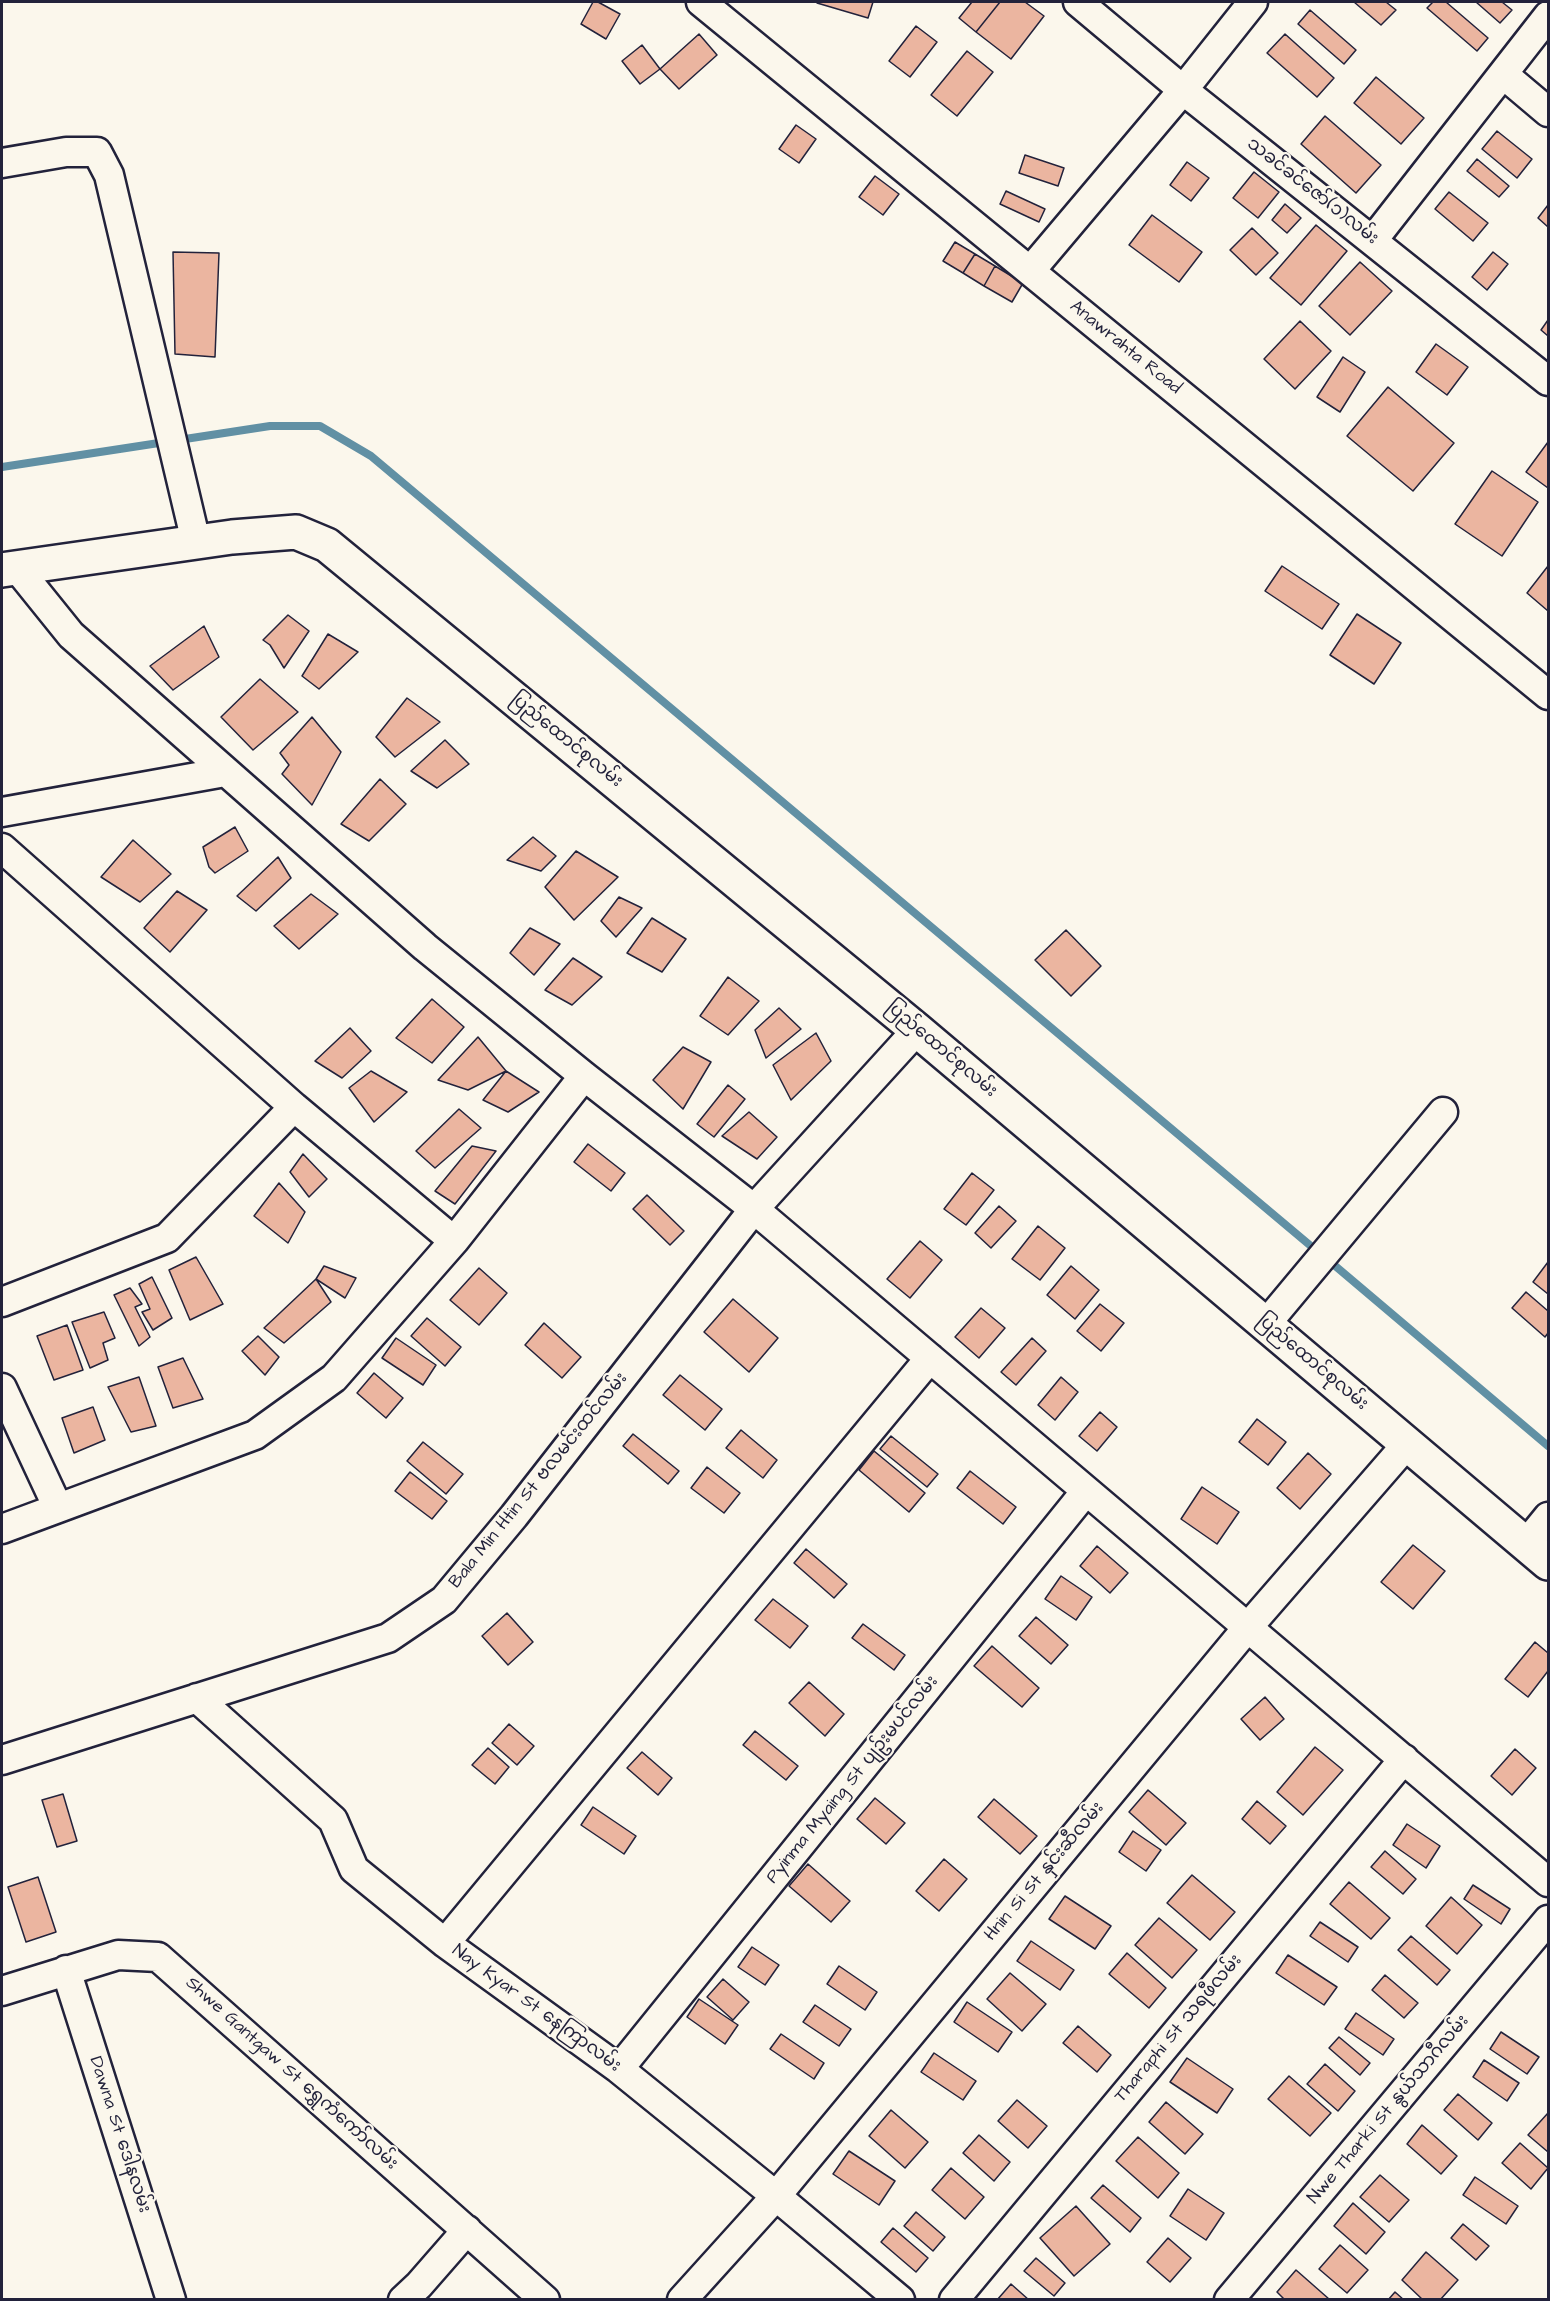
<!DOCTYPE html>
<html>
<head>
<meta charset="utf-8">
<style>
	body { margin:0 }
	#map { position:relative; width:1550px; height:2301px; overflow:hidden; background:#fbf7ec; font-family:"Architects Daughter",sans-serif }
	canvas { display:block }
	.frame { position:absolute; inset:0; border:3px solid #22223b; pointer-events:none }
</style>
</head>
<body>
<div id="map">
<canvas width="1550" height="2301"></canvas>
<div class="frame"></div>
</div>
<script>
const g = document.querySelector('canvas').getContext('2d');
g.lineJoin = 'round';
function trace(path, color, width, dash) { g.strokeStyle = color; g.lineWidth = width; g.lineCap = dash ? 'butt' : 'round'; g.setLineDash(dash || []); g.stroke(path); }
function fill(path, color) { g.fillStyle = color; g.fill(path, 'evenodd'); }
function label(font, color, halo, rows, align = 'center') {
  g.font = font + ' "Architects Daughter","Noto Sans Myanmar",sans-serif'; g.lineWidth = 4.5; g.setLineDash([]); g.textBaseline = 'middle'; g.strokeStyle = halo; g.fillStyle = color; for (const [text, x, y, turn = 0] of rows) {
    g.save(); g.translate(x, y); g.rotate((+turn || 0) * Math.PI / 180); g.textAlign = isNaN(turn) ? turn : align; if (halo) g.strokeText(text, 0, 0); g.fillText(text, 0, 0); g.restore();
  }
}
trace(new Path2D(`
	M2,467L270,426H320L371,456L1318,1252
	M1327,1259L1548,1446`), '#6190a4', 8);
const building = new Path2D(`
	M593,2H598L620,14L606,39L581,24Z
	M818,2H873L868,18L817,3Z
	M972,2H1000L976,32L959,18Z
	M1000,2H1025L1044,16L1011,59L976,32Z
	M1354,2H1386L1396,10L1381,25Z
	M1433,2H1446L1488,38L1477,51L1427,8Z
	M1476,2H1502L1512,10L1500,23Z
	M1310,10L1356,50L1344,64L1298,24Z
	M916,26L937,42L910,77L889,61Z
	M699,34L717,55L679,89L660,69Z
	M1285,34L1334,78L1317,97L1267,53Z
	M642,45L660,69L640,84L622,61Z
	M967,51L993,72L957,116L931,95Z
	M1376,77L1424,118L1401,144L1354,103Z
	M1325,116L1381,165L1356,193L1301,144Z
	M796,125L816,139L799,163L779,149Z
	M1497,131L1532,159L1517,178L1482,149Z
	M1025,155L1064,168L1058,186L1019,173Z
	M1477,159L1509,186L1499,197L1467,171Z
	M1187,162L1209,178L1191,201L1170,185Z
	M1254,172L1279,192L1258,218L1233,198Z
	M875,176L899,194L883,215L859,197Z
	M1006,191L1045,209L1039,222L1000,204Z
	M1449,192L1488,223L1473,241L1435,209Z
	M1285,204L1301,218L1287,233L1272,220Z
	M1548,205V227L1538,218Z
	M1152,215L1202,252L1179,282L1129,245Z
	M1316,225L1347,251L1301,305L1270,278Z
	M1252,228L1278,253L1256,275L1230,250Z
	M955,242L975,254L963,273L943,261Z
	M173,252L219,253L215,357L175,354Z
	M1493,252L1508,264L1487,290L1472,277Z
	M975,254L995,266L984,286L963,273Z
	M1360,262L1392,291L1350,335L1319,306Z
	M995,266L1023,283L1012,302L984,286Z
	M1548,320V336L1541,330Z
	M1300,321L1331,351L1295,389L1264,359Z
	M1436,344L1468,367L1447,395L1416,372Z
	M1343,357L1365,372L1340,412L1317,397Z
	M1388,387L1454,443L1413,491L1347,436Z
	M1548,442V488L1526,472Z
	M1492,471L1538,502L1502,556L1455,524Z
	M1282,566L1339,604L1322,629L1265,591Z
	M1548,566V611L1527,593Z
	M1357,614L1401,643L1374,684L1330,655Z
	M288,615L309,631L284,668L270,645L263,640Z
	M204,626L219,657L173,690L150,666Z
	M328,634L358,652L319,689L302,676Z
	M260,679L298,712L253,750L221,717Z
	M407,698L440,722L395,757L376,737Z
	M312,717L341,752L312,805L282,774L289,765L280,753Z
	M445,740L469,764L437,788L411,771Z
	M380,779L406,804L369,841L341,824Z
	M235,827L248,851L215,873L209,867L203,847Z
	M533,837L556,856L541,871L507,860Z
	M133,840L171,874L140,902L101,877Z
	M576,851L618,877L574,920L545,887Z
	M278,857L291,878L256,911L237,896Z
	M177,891L207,910L170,952L144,928Z
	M311,894L338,914L299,949L274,926Z
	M619,897L642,908L616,937L601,921Z
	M652,918L686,939L662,972L627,953Z
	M530,928L560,944L534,975L510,953Z
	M1066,930L1101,966L1071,996L1035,960Z
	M573,958L602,977L572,1005L545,990Z
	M728,977L759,1001L728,1035L700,1016Z
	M432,999L464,1027L432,1063L396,1038Z
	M779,1008L801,1029L766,1058L755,1030Z
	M350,1028L371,1051L342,1078L315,1061Z
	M816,1033L831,1061L791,1100L773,1065Z
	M478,1037L506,1071L468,1090L438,1080Z
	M683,1047L711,1062L683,1109L653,1080Z
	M371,1071L407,1092L374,1122L349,1088Z
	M506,1071L539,1092L508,1112L483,1100Z
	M728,1085L745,1099L714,1137L697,1124Z
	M459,1109L481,1128L435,1168L416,1151Z
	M749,1112L777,1137L757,1159L722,1136Z
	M588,1144L625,1173L611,1191L574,1162Z
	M472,1146L496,1151L455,1204L435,1191Z
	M303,1154L327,1179L309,1197L290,1172Z
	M972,1173L994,1190L966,1225L944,1209Z
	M279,1183L305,1212L288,1243L254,1216Z
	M647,1195L684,1231L670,1245L633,1209Z
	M999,1206L1016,1221L991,1248L975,1233Z
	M1038,1226L1065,1248L1040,1280L1012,1259Z
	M920,1241L942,1260L910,1298L887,1279Z
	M196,1257L223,1304L190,1320L169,1270Z
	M1548,1262V1294L1533,1282Z
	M324,1266L356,1278L345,1298L316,1279Z
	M1071,1266L1099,1290L1075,1319L1047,1295Z
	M479,1268L507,1293L479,1325L450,1300Z
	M152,1277L172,1318L153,1330L142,1312L150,1309L139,1284Z
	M316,1279L331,1302L284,1343L264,1328Z
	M130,1288L142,1304L135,1307L150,1337L139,1346L114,1295Z
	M1526,1292L1548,1311V1333L1545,1337L1512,1308Z
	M733,1299L778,1338L749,1372L704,1332Z
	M1100,1304L1124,1323L1101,1351L1077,1331Z
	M981,1308L1005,1328L979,1358L955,1337Z
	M104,1312L115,1338L103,1343L108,1360L90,1368L72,1322Z
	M427,1318L461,1347L445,1366L411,1336Z
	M544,1323L581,1357L562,1378L525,1345Z
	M67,1325L83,1370L54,1380L37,1336Z
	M258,1336L279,1357L265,1375L242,1351Z
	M396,1338L436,1365L423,1385L382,1358Z
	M1032,1338L1046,1351L1016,1385L1001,1372Z
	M183,1358L203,1399L173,1408L158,1367Z
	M374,1373L403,1398L386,1418L357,1393Z
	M680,1375L722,1409L705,1430L663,1395Z
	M139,1377L156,1426L131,1432L108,1387Z
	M1061,1377L1078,1392L1055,1420L1038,1405Z
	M93,1407L105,1440L74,1453L62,1418Z
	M1100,1412L1117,1427L1097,1451L1079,1436Z
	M1257,1419L1286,1442L1268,1465L1239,1442Z
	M741,1430L777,1460L763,1478L726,1448Z
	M633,1434L679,1471L668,1484L623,1446Z
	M891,1436L938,1474L927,1487L880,1449Z
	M423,1442L463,1474L446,1494L407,1461Z
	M874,1451L925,1493L909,1512L859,1470Z
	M1308,1453L1331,1474L1300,1509L1277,1488Z
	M707,1467L740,1493L724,1513L691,1488Z
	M970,1471L1016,1507L1003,1524L957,1488Z
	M410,1472L447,1501L432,1519L395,1491Z
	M1202,1487L1239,1512L1217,1544L1181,1519Z
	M1413,1545L1445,1571L1413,1609L1381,1582Z
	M1097,1546L1128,1573L1110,1593L1080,1566Z
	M806,1549L847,1584L834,1598L794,1563Z
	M1061,1576L1092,1597L1076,1620L1045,1599Z
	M773,1599L808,1626L790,1648L755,1620Z
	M507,1613L533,1642L508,1665L482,1636Z
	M1036,1617L1068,1645L1051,1664L1019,1636Z
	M863,1624L905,1655L894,1670L852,1638Z
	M1535,1642L1548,1653V1671L1528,1697L1505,1679Z
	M992,1646L1039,1688L1022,1707L974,1666Z
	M809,1682L844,1714L825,1736L789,1703Z
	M1265,1697L1284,1719L1260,1740L1241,1719Z
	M509,1724L534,1746L517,1765L492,1743Z
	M755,1731L798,1766L786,1780L743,1745Z
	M1315,1747L1343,1770L1303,1815L1277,1792Z
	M488,1748L509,1767L495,1784L472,1765Z
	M1515,1749L1536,1768L1512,1795L1491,1776Z
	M642,1752L672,1778L658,1795L627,1768Z
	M1148,1790L1186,1823L1166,1845L1129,1812Z
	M63,1794L77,1841L57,1847L42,1800Z
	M875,1798L905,1823L886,1844L857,1819Z
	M994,1799L1037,1836L1020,1854L978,1817Z
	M1257,1801L1286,1826L1270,1844L1242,1819Z
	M593,1807L636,1836L624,1854L581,1825Z
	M1407,1824L1440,1846L1426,1868L1393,1845Z
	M1133,1831L1161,1850L1146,1871L1119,1852Z
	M1385,1851L1416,1879L1403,1894L1371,1867Z
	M944,1859L967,1879L939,1911L916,1891Z
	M808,1864L850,1901L831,1922L789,1886Z
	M1192,1875L1235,1912L1210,1940L1167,1903Z
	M38,1877L56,1932L26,1942L8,1887Z
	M1349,1882L1390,1918L1371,1939L1330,1904Z
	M1473,1885L1510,1909L1501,1924L1464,1899Z
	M1065,1896L1111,1926L1095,1949L1049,1919Z
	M1451,1897L1482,1925L1457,1954L1426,1926Z
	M1159,1918L1197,1950L1172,1978L1135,1945Z
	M1320,1922L1358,1947L1348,1962L1310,1936Z
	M1411,1936L1450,1970L1437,1985L1398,1950Z
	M1031,1941L1074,1970L1060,1990L1017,1961Z
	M752,1947L779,1965L765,1985L738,1967Z
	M1127,1953L1166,1988L1149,2008L1109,1974Z
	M1288,1955L1337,1987L1324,2005L1276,1973Z
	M839,1966L877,1992L865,2010L827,1984Z
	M1010,1973L1046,2004L1022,2031L987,1999Z
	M1385,1975L1418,2003L1404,2018L1372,1990Z
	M723,1979L749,2002L733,2020L707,1997Z
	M699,1999L738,2025L725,2044L687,2017Z
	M967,2002L1012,2032L998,2052L954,2022Z
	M815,2005L851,2029L839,2046L803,2022Z
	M1356,2013L1394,2039L1383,2055L1345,2029Z
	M1078,2026L1111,2055L1097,2072L1063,2043Z
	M1501,2032L1539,2057L1527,2074L1490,2049Z
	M781,2034L824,2063L814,2079L770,2049Z
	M1339,2037L1370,2063L1360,2075L1329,2048Z
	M934,2053L976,2081L963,2100L921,2072Z
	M1187,2058L1233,2089L1217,2113L1170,2082Z
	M1484,2060L1519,2083L1507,2101L1473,2077Z
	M1325,2064L1355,2091L1338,2111L1307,2084Z
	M1289,2076L1331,2113L1310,2136L1268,2099Z
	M1458,2094L1492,2123L1478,2140L1444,2110Z
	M1017,2100L1047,2126L1028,2148L998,2121Z
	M1166,2102L1203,2134L1185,2154L1149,2122Z
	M891,2110L928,2142L905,2168L869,2136Z
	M1548,2113V2152L1528,2135Z
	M1422,2125L1457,2156L1441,2174L1407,2144Z
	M979,2135L1010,2162L994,2181L963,2153Z
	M1138,2137L1179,2173L1158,2198L1116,2161Z
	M1520,2143L1548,2168L1531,2189L1502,2163Z
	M849,2151L895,2181L879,2205L833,2174Z
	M951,2168L984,2197L965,2219L932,2190Z
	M1380,2175L1409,2200L1389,2222L1360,2197Z
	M1475,2177L1518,2206L1506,2224L1463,2195Z
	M1103,2185L1141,2218L1130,2232L1091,2198Z
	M1188,2189L1224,2213L1206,2240L1170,2216Z
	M1353,2203L1385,2232L1366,2254L1334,2226Z
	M1076,2206L1110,2244L1074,2276L1040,2238Z
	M916,2212L945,2237L933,2251L904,2226Z
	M1463,2224L1489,2246L1476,2260L1451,2238Z
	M893,2228L928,2258L916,2272L881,2242Z
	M1168,2238L1191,2258L1170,2282L1147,2262Z
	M1340,2245L1368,2270L1347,2293L1319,2269Z
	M1426,2252L1458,2280L1440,2300H1423L1402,2280Z
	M1036,2258L1065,2283L1054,2296L1024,2271Z
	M1296,2270L1329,2299L1328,2300H1285L1277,2292Z
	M1011,2284L1029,2300H997Z
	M1395,2292L1404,2300H1388Z`);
fill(building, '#ebb5a0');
trace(building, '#22223b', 1.5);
const minor = new Path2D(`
	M701,2L1548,695
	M1078,2L1183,90L1548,381
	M1503,74L1548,112
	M2,163L66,152H97L109,175L196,542
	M1373,240L1548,16
	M1031,270L1183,90L1253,2
	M17,568L71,635L425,947L584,1076L754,1209L1548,1882
	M2,812L225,772
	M2,848L294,1107L454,1241
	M2,1302L167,1238L294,1107
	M1266,1324L1443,1112
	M2,1388L58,1508
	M2,1529L255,1435L334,1378L454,1241L584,1076
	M1526,1544L1548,1517
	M197,1698L333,1820L354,1869L445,1943L619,2069L776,2196L900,2300
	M2,1760L388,1638L444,1600L514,1516L754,1209L917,1030
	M445,1943L930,1358
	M66,1970L171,2300
	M2,1991L118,1955L158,1957L545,2300
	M619,2069L1086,1491
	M403,2300L419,2285L467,2230
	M682,2300L776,2196L1248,1627L1407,1444
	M954,2300L1404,1759
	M1229,2300L1548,1920`);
const major = new Path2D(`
	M2,570L232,537L296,532L327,545L917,1030L1548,1563`);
trace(minor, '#22223b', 33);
trace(major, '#22223b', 38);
trace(minor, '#fbf7ec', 28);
trace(major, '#fbf7ec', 33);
label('18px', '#22223b', '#fbf7ec', [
	["သခင်ခင်ဇော်(၁)လမ်း",1312,192,38],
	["Anawrahta Road",1125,348,39],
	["ပြည်ထောင်စုလမ်း",566,741,39],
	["ပြည်ထောင်စုလမ်း",941,1050,40],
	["ပြည်ထောင်စုလမ်း",1312,1363,40],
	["Bala Min Htin St ဗလမင်းထင်လမ်း",539,1481,-51],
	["Pyinma Myaing St ပျဥ်းမပင်လမ်း",853,1780,-51],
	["Hnin Si St နှင်းဆီလမ်း",1045,1872,-50],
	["Nay Kyar St နေကြာလမ်း",536,2009,36],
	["Tharaphi St သရဖီလမ်း",1179,2029,-50],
	["Shwe Gantgaw St ရွှေကံကော်လမ်း",291,2074,42],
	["Nwe Tharki St နွယ်သာဂီလမ်း",1389,2110,-50],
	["Dawna St ဒေါနလမ်း",119,2135,72]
]);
</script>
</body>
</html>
